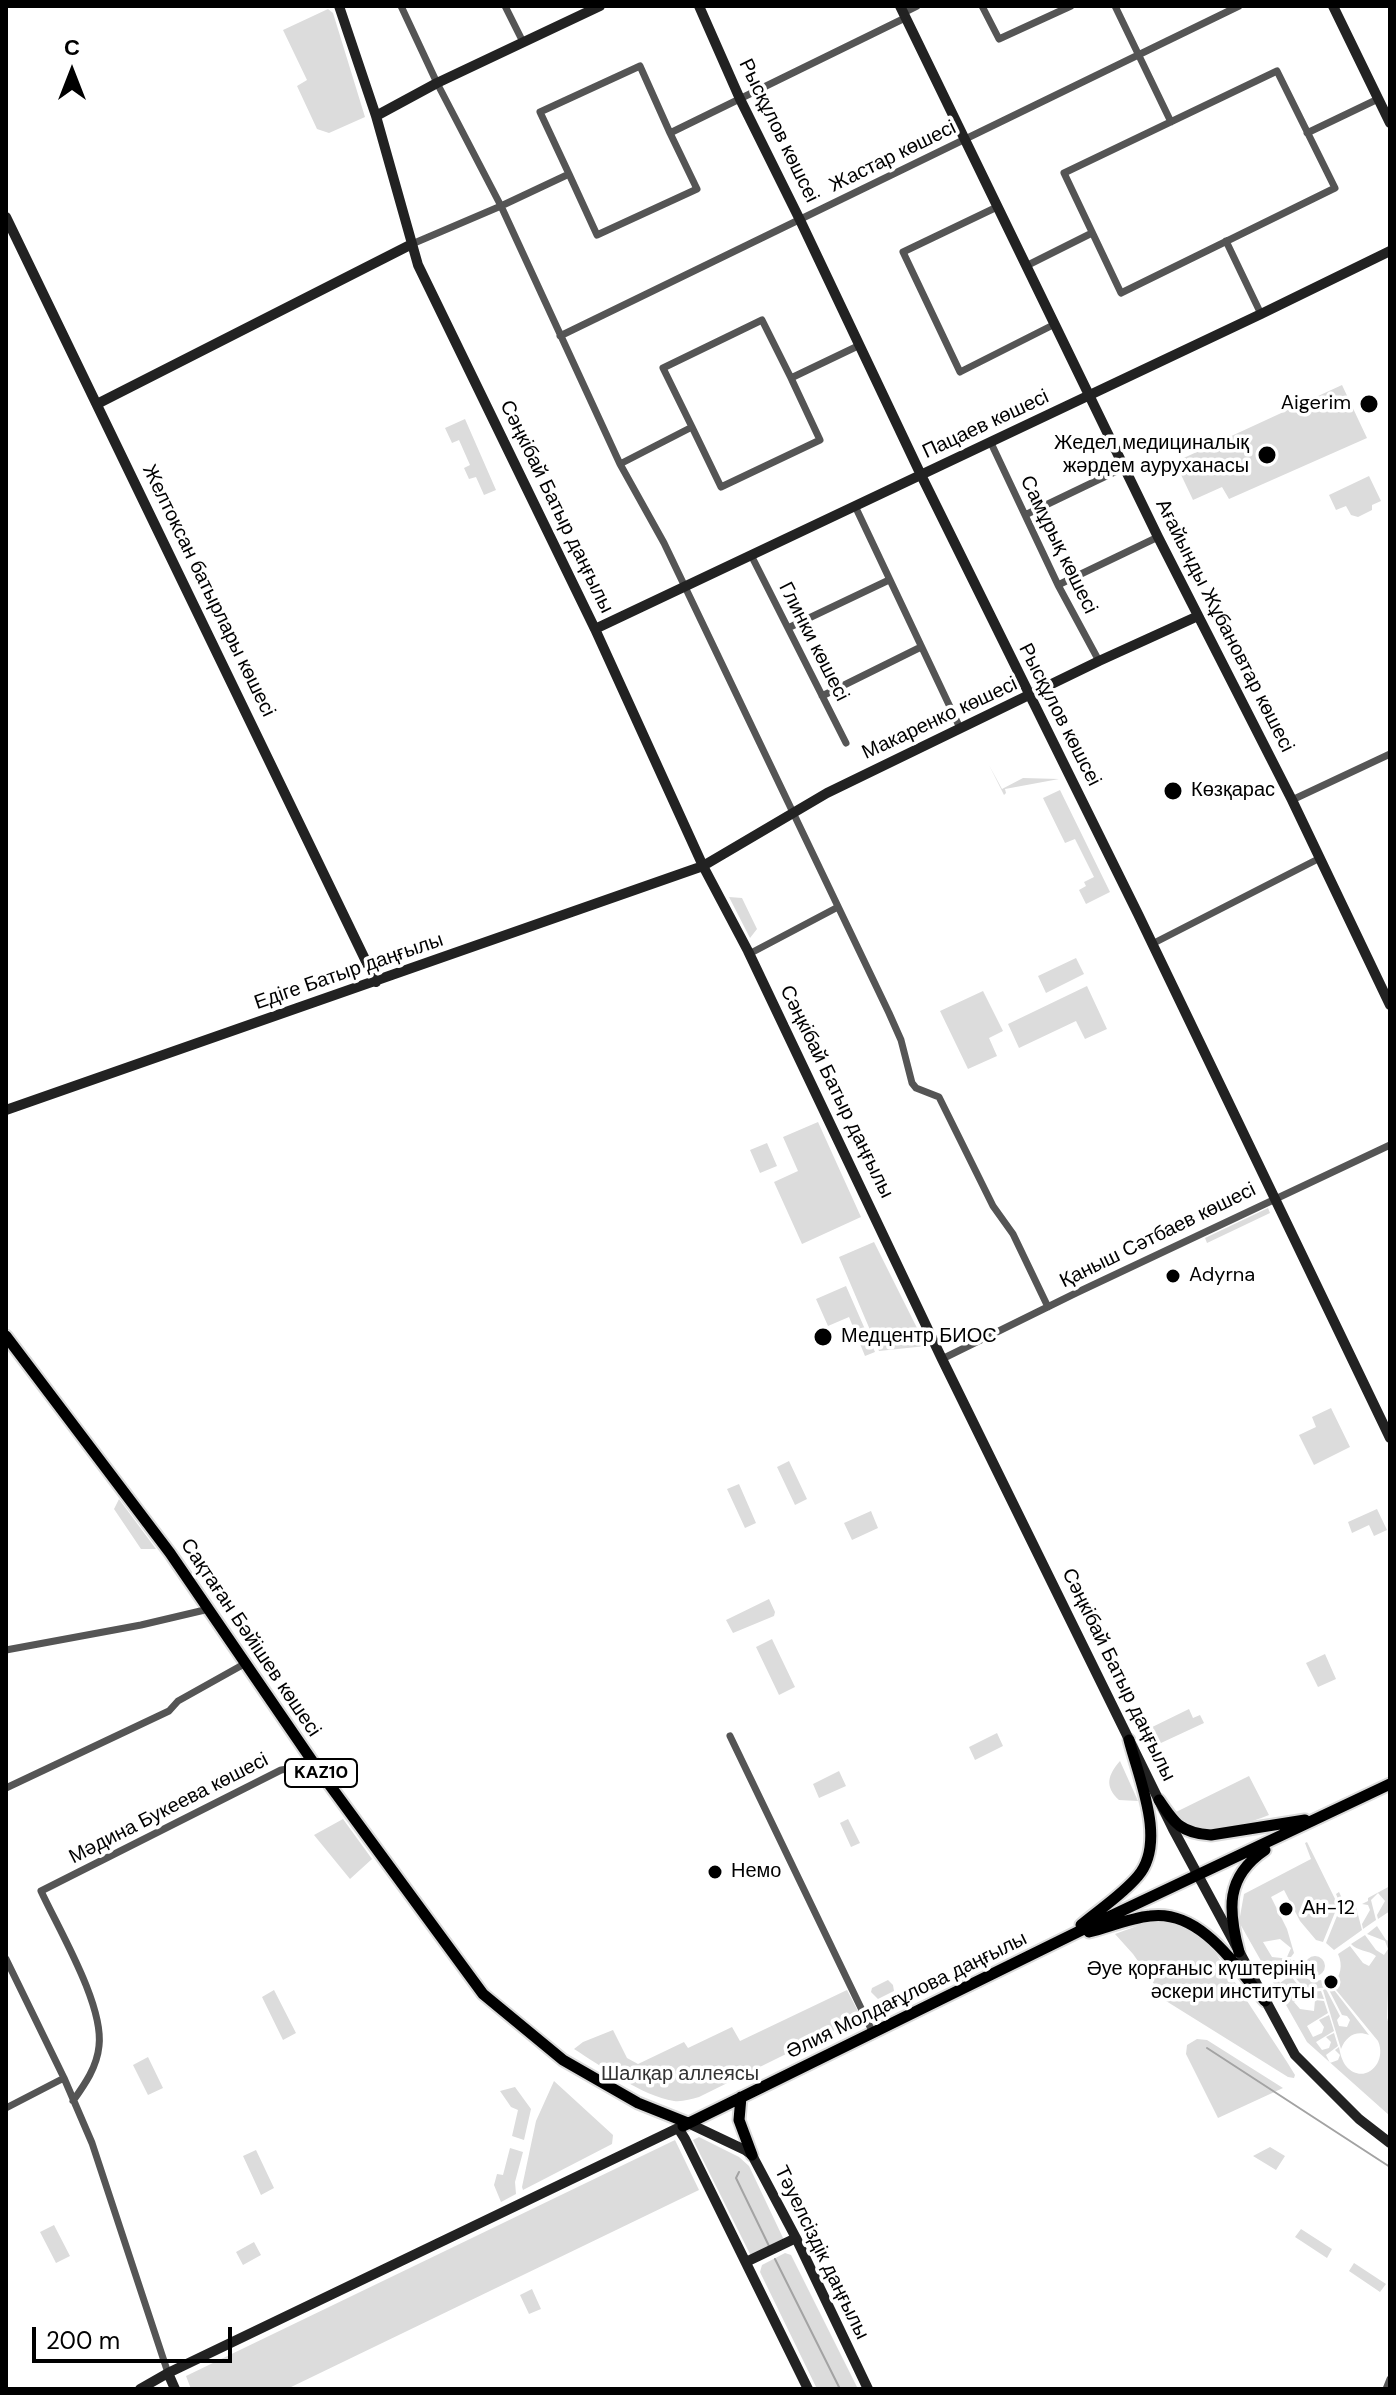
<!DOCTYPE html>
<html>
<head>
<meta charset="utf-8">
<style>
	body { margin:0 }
	#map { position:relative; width:1396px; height:2395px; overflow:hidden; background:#fff; font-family:"DM Sans",sans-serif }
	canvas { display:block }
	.frame { position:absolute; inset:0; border:8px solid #000; pointer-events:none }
	.north { position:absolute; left:32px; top:32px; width:80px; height:80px; -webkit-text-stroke:6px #fff; paint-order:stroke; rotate:0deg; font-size:22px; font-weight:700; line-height:32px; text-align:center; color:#000 }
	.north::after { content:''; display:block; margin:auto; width:28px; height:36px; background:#000; clip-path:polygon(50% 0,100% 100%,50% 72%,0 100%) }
	.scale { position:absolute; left:32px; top:2327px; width:200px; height:36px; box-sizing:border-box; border:4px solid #000; border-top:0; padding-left:10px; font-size:24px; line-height:28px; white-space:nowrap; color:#000; -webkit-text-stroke:6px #fff; paint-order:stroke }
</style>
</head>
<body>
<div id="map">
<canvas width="1396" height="2395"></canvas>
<div class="frame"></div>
<div class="north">С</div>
<div class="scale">200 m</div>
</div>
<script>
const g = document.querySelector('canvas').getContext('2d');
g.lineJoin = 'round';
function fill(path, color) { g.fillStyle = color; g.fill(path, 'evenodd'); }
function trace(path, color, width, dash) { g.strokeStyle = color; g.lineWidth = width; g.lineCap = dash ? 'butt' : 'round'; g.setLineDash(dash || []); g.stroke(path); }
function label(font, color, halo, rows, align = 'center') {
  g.font = font + ' "DM Sans",sans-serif'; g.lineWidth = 7; g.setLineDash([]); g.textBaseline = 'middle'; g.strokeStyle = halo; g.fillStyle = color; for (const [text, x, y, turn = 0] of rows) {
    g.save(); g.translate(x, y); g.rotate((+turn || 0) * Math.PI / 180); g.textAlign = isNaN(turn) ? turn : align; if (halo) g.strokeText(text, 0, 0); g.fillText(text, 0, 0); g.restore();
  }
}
fill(new Path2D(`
	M328,9L333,13L365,117L329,133L317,129L297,86L307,80L283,30Z
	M1342,385L1367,438L1229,499L1222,487L1193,500L1175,462Z
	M465,419L496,490L484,495L476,477L469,479L464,468L470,465L459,440L452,443L445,428Z
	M1369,476L1381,501L1372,505V510L1358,517L1351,515L1346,506L1336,510L1329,495Z
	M989,765L1002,789L1023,778L1059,779L1005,789L1006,793L1004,795Z
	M1060,790L1110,892L1086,904L1079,890L1086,886L1084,882L1094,877L1075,839L1065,843L1043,798Z
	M729,897L742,898L757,929L750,938Z
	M1076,958L1084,974L1046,993L1038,976Z
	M1087,986L1107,1029L1085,1039L1076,1021L1019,1048L1008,1024Z
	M983,991L1003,1031L989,1038L997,1056L968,1069L940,1011Z
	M818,1122L861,1217L802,1244L774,1182L798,1171L783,1137Z
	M767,1143L777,1166L760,1173L750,1150Z
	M1268,1208L1270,1213L1207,1243L1205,1238Z
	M874,1242L926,1346L879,1351L839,1257Z
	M846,1286L875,1352L865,1356L849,1317L828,1326L816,1299Z
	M1331,1408L1350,1447L1314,1465L1299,1435L1316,1427L1312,1417Z
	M789,1461L807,1499L795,1505L777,1467Z
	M739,1484L756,1523L745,1528L727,1489Z
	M119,1499L156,1549H141L114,1509Z
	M1377,1509L1387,1530L1374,1536L1369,1525L1352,1533L1348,1522Z
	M871,1511L878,1528L852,1540L844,1523Z
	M769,1599L775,1612L774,1616L733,1633L726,1620Z
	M772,1639L795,1687L779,1695L756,1647Z
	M1325,1654L1336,1679L1318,1687L1306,1663Z
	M1189,1709L1193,1718L1200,1715L1204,1723L1148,1749L1140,1733Z
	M997,1733L1003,1746L975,1760L969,1747Z
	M1120,1761L1138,1801L1119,1800C1104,1786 1108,1775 1120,1761Z
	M839,1771L846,1786L819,1798L813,1784Z
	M1249,1776L1269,1815C1236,1827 1202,1843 1174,1813Z
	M343,1819L372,1859L350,1879L314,1835Z
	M848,1819L860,1843L851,1847L840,1823Z
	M1307,1842L1338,1905L1323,1942L1316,1940L1300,1921L1284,1890L1271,1897L1287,1929L1294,1953L1291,1957H1287L1291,1948L1280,1939L1263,1942L1272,1957L1291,1959L1290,1970L1287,1961L1271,1968L1280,1983L1291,1975C1297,1987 1307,1993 1321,1991L1324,1999L1302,1997L1294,2002L1300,2009L1314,2011L1315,2000L1324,2001L1328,2013L1307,2026L1313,2037L1322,2033L1324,2027L1319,2020L1329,2015L1334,2031L1316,2042L1322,2050L1329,2048L1331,2042L1326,2037L1334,2033L1338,2046L1326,2055L1330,2063L1338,2060L1340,2055L1335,2050L1339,2047C1340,2053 1342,2061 1346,2066C1363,2086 1388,2064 1378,2041L1332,1985C1341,1976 1343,1965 1338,1954L1350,1946L1363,1963L1369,1966L1376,1956C1368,1950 1357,1951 1351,1944L1365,1935L1376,1950L1384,1955L1388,1949L1385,1941L1367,1934L1377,1926L1386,1940L1390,1941L1387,2018L1390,2028V2116L1307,2042L1239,1922L1244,1894L1311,1859L1305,1843Z
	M1390,1886L1388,1900L1390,1911L1378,1919L1377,1915L1385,1901L1378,1893L1371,1900L1376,1920L1363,1929L1362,1924L1370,1910L1368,1905L1362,1904L1368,1901V1898Z
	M1339,1892L1348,1911L1356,1907L1362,1930L1334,1950L1326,1943L1341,1906L1336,1894Z
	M1163,1921C1185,1926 1201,1934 1215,1952L1287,2062L1295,2075L1294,2078L1288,2077L1166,2001L1133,1954L1115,1934L1148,1922Z
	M1305 1966a10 10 0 1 1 20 0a10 10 0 1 1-20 0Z
	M1293,1960L1300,1963C1300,1976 1308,1983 1321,1980L1325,1987C1305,1993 1290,1980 1293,1960Z
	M888,1980L893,1985L894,1991L878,1999L871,1992L872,1988Z
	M1331,1986L1369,2035C1356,2030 1346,2036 1341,2049L1323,1990L1326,1989L1340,2016L1337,2020L1339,2026L1347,2027L1350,2020L1347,2016L1342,2015L1328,1988Z
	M274,1990L296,2033L283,2040L262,1997Z
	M847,1990L861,2017L699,2097C691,2099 682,2102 674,2101C642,2096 601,2066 574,2049L583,2042L613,2030L627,2058L638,2064L684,2042L688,2048L732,2027L740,2041Z
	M1197,2039L1207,2040L1283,2088L1218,2118L1186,2054L1187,2045Z
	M148,2057L163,2088L148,2095L133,2065Z
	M554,2081L613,2135L612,2144L523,2190L522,2187L536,2121Z
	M515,2087L531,2109L524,2140L512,2136L518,2110L511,2107L500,2091Z
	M699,2137L739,2157L749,2166L784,2240L751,2256L693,2140Z
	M675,2140L699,2190L287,2389H191L186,2376Z
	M1270,2147L1285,2156L1276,2170L1253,2156Z
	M510,2148L523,2152L515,2182L516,2194L501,2202L494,2185L497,2174L503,2175Z
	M256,2150L274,2188L261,2195L243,2156Z
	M54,2225L70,2256L56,2263L40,2232Z
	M1301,2229L1332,2249L1327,2258L1295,2237Z
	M254,2242L261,2255L243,2265L236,2252Z
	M785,2253L791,2255L858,2389H817L760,2272L762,2265Z
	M1354,2263L1386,2284L1380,2292L1349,2271Z
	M532,2289L541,2309L529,2314L520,2295Z`), '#dcdcdc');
trace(new Path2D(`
	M1207,2048L1390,2167
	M739,2172L736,2178L769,2246
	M775,2259L840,2389`), '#a3a3a3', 2);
const primary = new Path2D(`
	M6,1336L170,1553L315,1765L483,1994L563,2060L638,2103L688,2123
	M1159,1800C1175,1824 1181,1833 1211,1835L1305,1820
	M1081,1925C1100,1909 1122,1895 1138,1876C1167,1842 1139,1779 1129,1740
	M1089,1932C1109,1927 1130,1918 1150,1916C1201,1909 1236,1967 1265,2001
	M1239,1952C1228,1910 1225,1877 1265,1850
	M741,2097L739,2120L752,2155
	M683,2126L1098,1922L1390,1784`);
trace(primary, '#dbdbdb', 15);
trace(new Path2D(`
	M401,6L437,83L501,206L620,464L664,543L889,1013L901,1040L912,1083L916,1088L939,1097L993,1206L1013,1234L1048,1307
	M505,6L523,42
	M982,6L999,39L1071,6
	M1115,6L1171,122
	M903,13L917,6
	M1277,71L1335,188L1121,293L1064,173Z
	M1307,133L1378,99
	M569,174L597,235L697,189L670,133L905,18
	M997,207L903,252L960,372L1055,324
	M1226,241L1261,314
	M412,244L501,206L569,174L540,112L640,66L670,133
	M1026,266L1092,233
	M560,336L1239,6
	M692,427L721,487L820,440L791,378L860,345
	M991,443L1058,585L1099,661
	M620,464L692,427L663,368L762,320L791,378
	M855,506L960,728
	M1025,515L1125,467
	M751,555L846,743
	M1058,585L1158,537
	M788,628L889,580
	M822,696L921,647
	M1292,800L1390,754
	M1152,944L1320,858
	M749,954L838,907
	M942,1359L1076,1293L1390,1145
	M6,1650L141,1625L209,1609
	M730,1736L873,2033
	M6,1788L169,1711L178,1701L246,1663
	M6,1959L64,2078L92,2143L168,2373
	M73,2101C85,2084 97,2067 99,2046C104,2005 59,1930 41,1891L281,1770L315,1765
	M6,2108L64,2078
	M1386,2389L1390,2379`), '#555', 7);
trace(new Path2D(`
	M339,6L376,116L418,265L595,629L703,866L748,951L942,1359L1173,1829L1295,2055L1359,2119L1390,2143
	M699,6L740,99L800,220L921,475L1138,914L1390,1438
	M900,6L1158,537L1292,800L1390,1005
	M1333,6L1390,123
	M376,116L437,83L600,6
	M6,217L376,982
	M97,404L412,244
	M595,629L1261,314L1390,251
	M6,1110L703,866L827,793L1099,661L1198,616
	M688,2123L745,2150L752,2155L796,2238L868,2389
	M746,2262L796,2238
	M168,2373L175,2389
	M140,2389L168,2373L678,2128L685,2139L808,2389`), '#222', 10);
trace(primary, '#000', 11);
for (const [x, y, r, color] of [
	[1369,404,10,"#000"],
	[1267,455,10,"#000"],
	[1173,791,10,"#000"],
	[1173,1276,8,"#000"],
	[823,1337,10,"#000"],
	[715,1872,8,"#000"],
	[1286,1909,8,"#000"],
	[1331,1982,8,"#000"]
]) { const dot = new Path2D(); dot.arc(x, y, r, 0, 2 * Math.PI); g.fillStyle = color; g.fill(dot); trace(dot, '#fff', 3); }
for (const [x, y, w] of [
	[321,1773,72]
]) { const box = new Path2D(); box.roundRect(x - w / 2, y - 14, w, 28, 6); g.fillStyle = '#fff'; g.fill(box); trace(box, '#000', 2); }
label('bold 18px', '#000', null, [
	["KAZ10",321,1773]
]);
label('20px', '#000', '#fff', [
	["Рысқұлов көшсеі",778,131,64],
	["Жастар көшесі",893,157,-26],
	["Пацаев көшесі",986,425,-25],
	["Сәңкібай Батыр даңғылы",556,507,64],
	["Самұрық көшесі",1058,545,64],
	["Желтоксан батырлары көшесі",208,591,64],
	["Ағайынды Жұбановтар көшесі",1224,626,63],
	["Глинки көшесі",813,642,63],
	["Рысқұлов көшсеі",1059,715,63],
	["Макаренко көшесі",940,719,-25],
	["Едіге Батыр даңғылы",349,972,-19],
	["Сәңкібай Батыр даңғылы",836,1092,64],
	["Қаныш Сәтбаев көшесі",1158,1236,-26],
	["Сақтаған Бәйішев көшесі",250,1638,56],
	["Сәңкібай Батыр даңғылы",1118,1675,64],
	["Мәдина Букеева көшесі",169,1809,-27],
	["Әлия Молдағұлова даңғылы",907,1996,-26],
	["Тәуелсіздік даңғылы",821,2253,64]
]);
label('20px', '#000', '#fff', [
	["Aigerim",1351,404,"right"],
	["Жедел медициналық",1249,444,"right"],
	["жәрдем ауруханасы",1249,467,"right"],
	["Көзқарас",1191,791],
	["Adyrna",1189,1276],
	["Медцентр БИОС",841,1337],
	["Немо",731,1872],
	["Ан-12",1302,1909],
	["Әуе қорғаныс күштерінің",1315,1970,"right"],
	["әскери институты",1315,1993,"right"]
], 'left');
label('20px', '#333', '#fff', [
	["Шалқар аллеясы",680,2075]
]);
</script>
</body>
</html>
